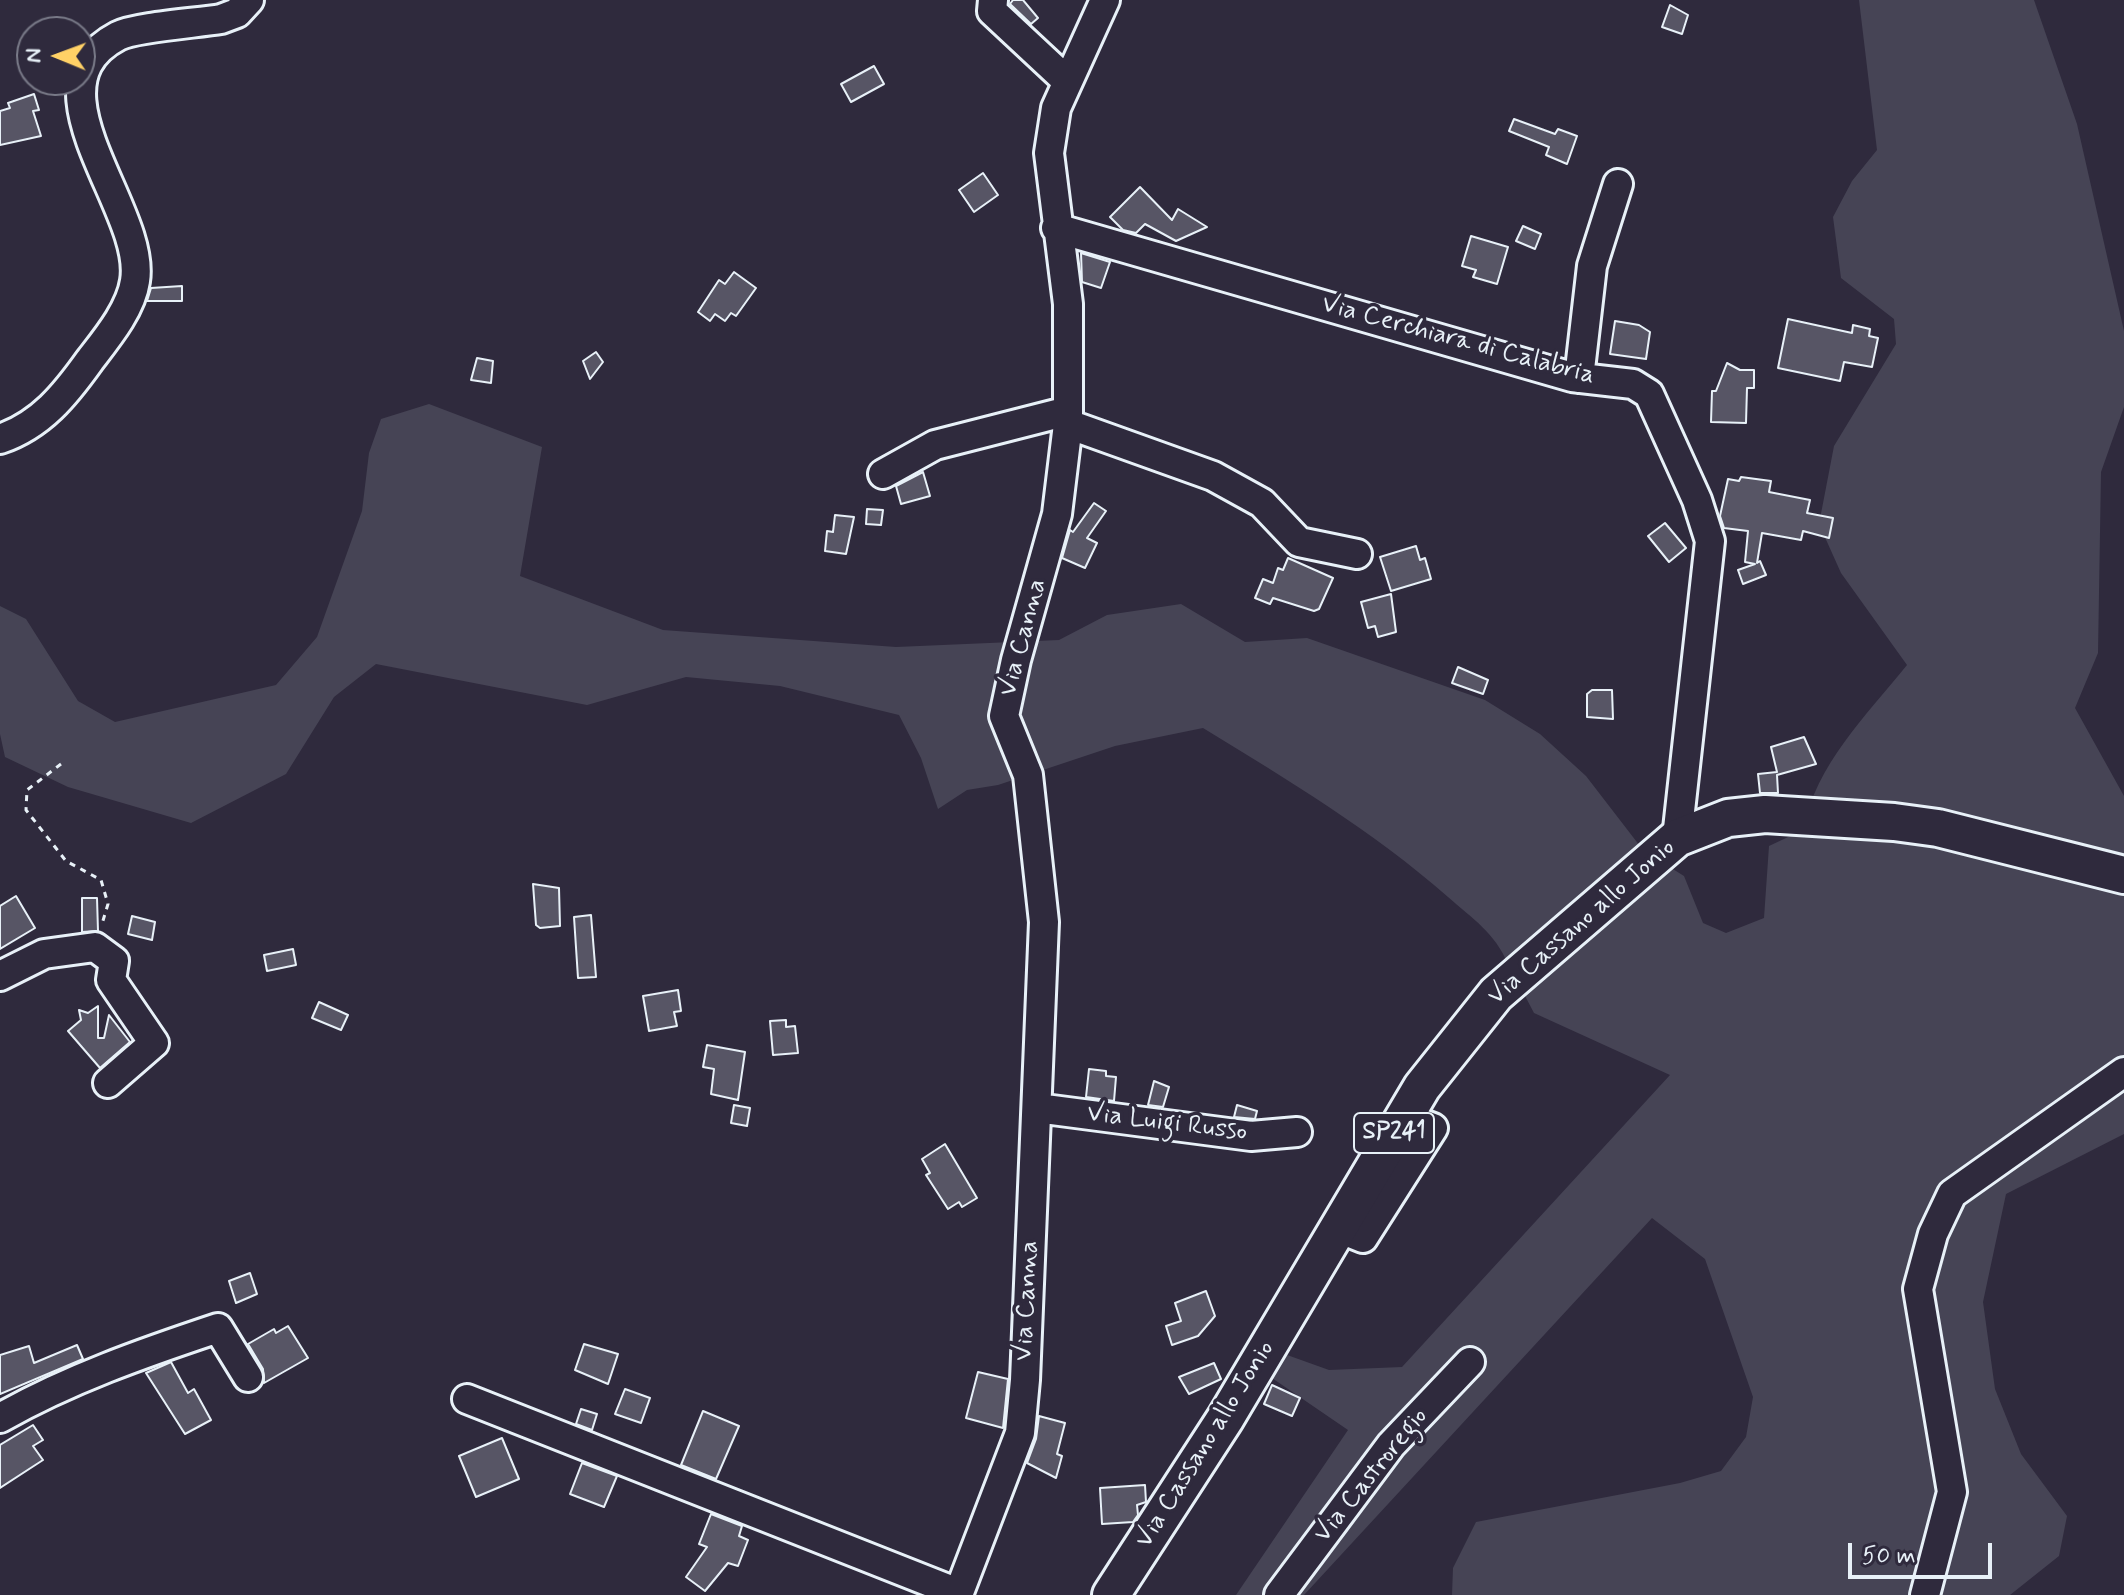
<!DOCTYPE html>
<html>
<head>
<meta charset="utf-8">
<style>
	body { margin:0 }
	#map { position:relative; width:2124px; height:1595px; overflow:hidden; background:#2f2a3d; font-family:Mynerve,sans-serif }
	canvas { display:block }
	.north { position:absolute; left:16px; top:16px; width:80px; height:80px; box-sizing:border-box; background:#2f2a3d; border:2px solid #797a88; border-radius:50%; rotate:271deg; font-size:22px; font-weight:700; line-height:32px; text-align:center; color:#e8f1f8 }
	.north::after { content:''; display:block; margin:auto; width:28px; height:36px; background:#ffd166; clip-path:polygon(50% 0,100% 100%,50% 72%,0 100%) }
	.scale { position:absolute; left:1848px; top:1543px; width:144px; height:36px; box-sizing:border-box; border:4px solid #e8f1f8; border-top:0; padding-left:10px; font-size:24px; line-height:28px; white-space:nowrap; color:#e8f1f8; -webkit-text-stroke:6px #2f2a3d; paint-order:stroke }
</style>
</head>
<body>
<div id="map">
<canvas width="2124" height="1595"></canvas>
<div class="north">N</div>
<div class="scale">50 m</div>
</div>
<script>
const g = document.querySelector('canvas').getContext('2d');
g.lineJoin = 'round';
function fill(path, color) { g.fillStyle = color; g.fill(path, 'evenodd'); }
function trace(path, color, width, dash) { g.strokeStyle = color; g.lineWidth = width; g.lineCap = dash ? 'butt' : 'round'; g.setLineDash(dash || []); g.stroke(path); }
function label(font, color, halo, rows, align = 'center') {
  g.font = font + ' Mynerve,sans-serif'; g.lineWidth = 7; g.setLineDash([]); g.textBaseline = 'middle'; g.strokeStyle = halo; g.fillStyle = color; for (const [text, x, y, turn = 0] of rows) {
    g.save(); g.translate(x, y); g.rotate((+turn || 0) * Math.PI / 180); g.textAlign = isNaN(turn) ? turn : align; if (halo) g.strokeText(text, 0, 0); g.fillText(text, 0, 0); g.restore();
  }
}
fill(new Path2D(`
	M1859,0H2034L2077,124L2124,331V407L2101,472L2098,653L2075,708L2124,796V1134L2006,1194L1983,1302L1995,1389L2021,1454L2067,1516L2059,1556L2010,1595H1452L1453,1568L1476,1522L1680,1483L1721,1471L1746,1437L1753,1397L1705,1259L1652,1218L1304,1595H1236L1348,1430L1269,1376L1276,1351L1329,1370L1402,1367L1670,1075L1534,1013L1524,994L1668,866L1684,876L1703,923L1726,933L1764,918L1769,846L1803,830C1816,764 1866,716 1907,665L1841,573L1819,524L1834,446L1896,344L1894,319L1841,278L1833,217L1852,181L1877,150Z
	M429,404L542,447L520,576L663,630L896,647L1059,640L1107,615L1181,604L1245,642L1307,638L1485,700L1540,734L1586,776L1643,850L1508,964C1495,933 1473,919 1448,897C1373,831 1288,780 1203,728L1115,746L998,785L967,790L938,809L921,758L899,715L780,686L686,677L587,705L376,664L334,697L286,774L191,823L68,787L5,757L0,734V606L26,619L78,701L115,722L276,685L317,637L362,511L369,453L381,419Z`), '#464455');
const building = new Path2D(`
	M1013,0H1023L1038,18L1031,24L1010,4Z
	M1670,5L1688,15L1682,34L1662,27Z
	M874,66L884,84L851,102L841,84Z
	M34,94L39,110L33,111L41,136L0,145V111L10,108L8,103Z
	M1514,119L1555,134L1558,129L1577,136L1567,164L1546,155L1549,147L1509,131Z
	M983,173L998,195L974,212L959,190Z
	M1140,187L1172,220L1178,209L1207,227L1176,241L1145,224L1136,233L1123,230L1110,217Z
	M1523,226L1541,234L1535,249L1516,241Z
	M1471,236L1508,247L1497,284L1473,277L1476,270L1462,266Z
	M1081,253L1110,262L1101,288L1082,282Z
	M734,272L756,288L736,316L731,313L725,321L715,314L710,321L698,312L719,280L725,284Z
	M182,286V301H147L151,288Z
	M1788,319L1852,333L1853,325L1870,329L1869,336L1878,338L1872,367L1844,362L1840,381L1778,368Z
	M1615,321L1639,325L1650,332L1646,359L1610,354Z
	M596,352L603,362L590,379L583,361Z
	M477,358L493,361L491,383L471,380Z
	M1727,363L1740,370H1754V388H1747L1746,423L1711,422L1712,391H1716Z
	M923,472L930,496L901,504L896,486Z
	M1741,477L1771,481L1769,492L1810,500L1807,513L1833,518L1829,538L1803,531L1801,540L1762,533L1757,563L1760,561L1766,575L1743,584L1738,570L1755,564L1745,562L1748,531L1724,528L1720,516L1728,479L1739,481Z
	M1094,503L1106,511L1087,538L1097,543L1085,568L1062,558L1070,530L1073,532Z
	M867,509L883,510L881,525L866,524Z
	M835,515L854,517L846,554L825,551L827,531L833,532Z
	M1665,523L1686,548L1669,562L1648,536Z
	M1416,546L1420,560L1425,558L1431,579L1391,591L1380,557Z
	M1288,558L1333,578L1319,609L1314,611L1273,598L1270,604L1255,598L1263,579L1273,583L1278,568L1283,570Z
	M1391,594L1396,632L1378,637L1375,626L1368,628L1361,602Z
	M1458,667L1488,680L1483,694L1452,683Z
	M1592,690H1612L1613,719L1587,717V694Z
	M1804,737L1816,764L1777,775L1778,793H1760L1758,774L1777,772L1771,747Z
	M533,884L559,888L560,926L540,928L536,925Z
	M16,896L35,928L0,949V906Z
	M82,898H97L98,931L82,932Z
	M591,915L596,977L578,978L574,917Z
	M132,916L155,922L152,940L128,934Z
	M293,949L296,965L267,971L264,955Z
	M678,990L681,1011L674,1012L677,1026L649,1031L643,996Z
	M319,1002L348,1015L341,1030L312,1018Z
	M98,1006V1038H104L109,1015L130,1042L100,1068L68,1031L81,1020L79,1010L88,1013Z
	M786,1020V1027L795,1026L798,1053L773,1055L770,1021Z
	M707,1045L745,1052L738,1100L711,1094L714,1069L703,1067Z
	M1089,1069L1106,1071V1076L1116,1077L1114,1101L1086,1097Z
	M1154,1081L1169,1087L1163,1107L1148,1105Z
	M734,1105L750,1108L747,1126L731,1123Z
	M1237,1105L1257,1111L1255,1119L1234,1117Z
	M945,1144L977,1198L962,1207L959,1202L948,1209L926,1175L930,1173L922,1159Z
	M250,1273L257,1294L236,1303L229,1281Z
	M1206,1291L1215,1316L1198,1336L1172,1345L1166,1326L1181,1321L1175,1303Z
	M288,1326L308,1358L264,1383L263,1369L248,1344L274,1329L276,1333Z
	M584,1344L618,1354L608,1384L575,1370Z
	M77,1345L83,1359L0,1394V1355L29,1346L34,1363Z
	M171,1362L188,1393L194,1389L211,1420L185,1434L146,1373Z
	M1214,1363L1221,1379L1189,1394L1179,1377Z
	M978,1372L1008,1379L1003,1428L966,1418Z
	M1272,1385L1300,1398L1292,1416L1264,1404Z
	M625,1389L650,1398L641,1423L615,1414Z
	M581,1409L597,1414L592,1430L576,1424Z
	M703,1411L739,1426L716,1479L681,1465Z
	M1039,1416L1065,1423L1057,1454L1062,1456L1056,1478L1027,1463L1036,1439Z
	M33,1425L43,1440L33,1446L43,1460L0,1488V1445Z
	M502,1438L519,1479L476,1497L459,1456Z
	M582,1463L617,1476L604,1507L570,1494Z
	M1145,1485L1146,1502L1137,1505L1138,1515L1133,1522L1102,1524L1100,1488Z
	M711,1514L742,1526L739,1536L748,1540L738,1566L728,1563L705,1591L686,1577L707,1547L699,1544Z`);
fill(building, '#575565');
trace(building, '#e8f1f8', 2);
const minor = new Path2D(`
	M993,0L992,11L1067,81
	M1056,228L1572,377L1633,384L1649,394L1697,500L1710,541L1677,838
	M1579,378L1592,266L1618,184
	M1068,424L1213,476L1262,503L1299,542L1357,554
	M0,439C41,425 65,395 90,360C107,338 131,309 135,281C147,209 21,87 118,36C136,27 197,23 221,19L237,13L249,0
	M883,474L935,445L1068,411
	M0,976L44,954L95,947L114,961L111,980L154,1043L108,1083
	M1037,1108L1251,1136L1297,1132
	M1338,1228L1363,1238L1433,1128L1404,1117
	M467,1399L958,1593
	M0,1418C69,1379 143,1353 218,1328L248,1377
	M958,1595L1020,1433L1025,1380L1044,922L1028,775L1004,716L1016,660L1057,514L1068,424V304L1049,153L1056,108L1105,0
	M1279,1595L1391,1445L1470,1362
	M1925,1595L1952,1492L1918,1289L1933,1234L1952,1194L2124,1072`);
const major = new Path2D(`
	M1111,1595L1225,1419L1422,1087L1496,994L1677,838L1728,818L1765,814L1894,822L1938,828L2124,875`);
trace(minor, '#e8f1f8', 34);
trace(major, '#e8f1f8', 42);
trace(new Path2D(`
	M61,764L27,790L26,810L66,861L101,880L108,904L102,924`), '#e8f1f8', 3, [6, 6]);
trace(minor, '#2f2a3d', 28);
trace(major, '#2f2a3d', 36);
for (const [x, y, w] of [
	[1394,1133,80]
]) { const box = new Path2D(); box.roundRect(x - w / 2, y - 20, w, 40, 6); g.fillStyle = '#2f2a3d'; g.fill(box); trace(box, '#e8f1f8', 2); }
label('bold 24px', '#e8f1f8', null, [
	["SP241",1394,1133]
]);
label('26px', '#e8f1f8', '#2f2a3d', [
	["Via Cerchiara di Calabria",1458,341,15],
	["Via Canna",1024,638,-75],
	["Via Cassano allo Jonio",1582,923,-41],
	["Via Luigi Russo",1167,1124,7],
	["Via Canna",1028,1301,-87],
	["Via Cassano allo Jonio",1206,1445,-58],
	["Via Castroregio",1372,1476,-51]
]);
</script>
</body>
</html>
